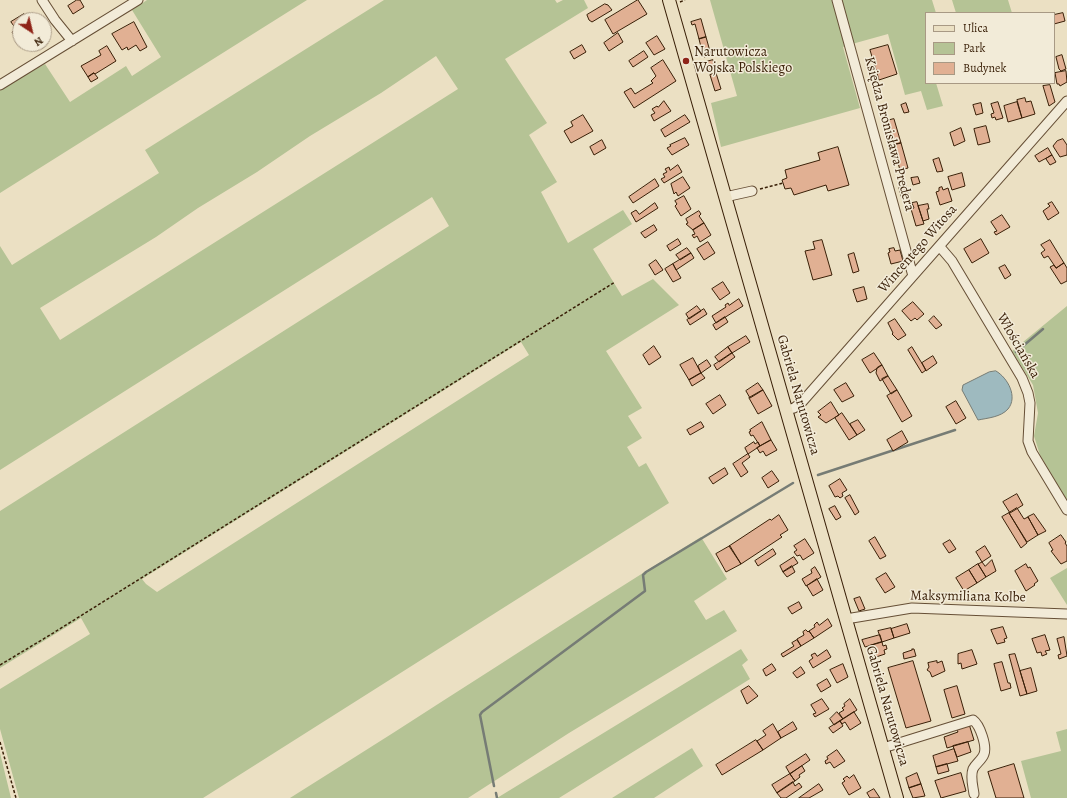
<!DOCTYPE html>
<html>
<head>
<meta charset="utf-8">
<style>
	body { margin:0 }
	#map { position:relative; width:1067px; height:798px; overflow:hidden; background:#ebe0c3; font-family:Alegreya,serif }
	canvas { display:block }
	.legend { position:absolute; left:925px; top:12px; width:130px; height:72px; box-sizing:border-box; background:#f2ebd8; border:1px solid #a89984; margin:0; padding:5px 7px; list-style:none; font-size:12px; color:#391f07 }
	.legend li { display:flex; align-items:center; gap:8px; height:20px }
	.legend b { width:20px; border:1px solid #a89984 }
	.north { position:absolute; left:12px; top:12px; width:40px; height:40px; box-sizing:border-box; background:#f2ebd8; border:1px solid #a89984; border-radius:50%; rotate:145deg; font-size:11px; font-weight:700; line-height:16px; text-align:center; color:#391f07 }
	.north::after { content:''; display:block; margin:auto; width:14px; height:18px; background:#8f2418; clip-path:polygon(50% 0,100% 100%,50% 72%,0 100%) }
</style>
</head>
<body>
<div id="map">
<canvas width="1067" height="798"></canvas>
<ul class="legend">
<li><b style="height:5px;background:#ebe0c3"></b>Ulica</li>
<li><b style="height:11px;background:#b5c395"></b>Park</li>
<li><b style="height:11px;background:#e1b093"></b>Budynek</li>
</ul>
<div class="north">N</div>
</div>
<script>
const g = document.querySelector('canvas').getContext('2d');
g.lineJoin = 'round';
function fill(path, color) { g.fillStyle = color; g.fill(path, 'evenodd'); }
function trace(path, color, width, dash) { g.strokeStyle = color; g.lineWidth = width; g.lineCap = dash ? 'butt' : 'round'; g.setLineDash(dash || []); g.stroke(path); }
function label(font, color, halo, rows, align = 'center') {
  g.font = font + ' Alegreya,serif'; g.lineWidth = 3; g.setLineDash([]); g.textBaseline = 'middle'; g.strokeStyle = halo; g.fillStyle = color; for (const [text, x, y, turn = 0] of rows) {
    g.save(); g.translate(x, y); g.rotate((+turn || 0) * Math.PI / 180); g.textAlign = isNaN(turn) ? turn : align; if (halo) g.strokeText(text, 0, 0); g.fillText(text, 0, 0); g.restore();
  }
}
fill(new Path2D(`
	M147,0H307L0,193V89L45,64L70,102L126,66L132,76L161,57L132,10Z
	M384,0H555L557,3L563,0H584L588,8L505,59L547,123L529,135L557,182L541,192L568,243L623,210L632,224L593,249L622,296L653,279L679,305L606,351L642,408L628,416L642,438L627,447L639,467L646,463L669,503L203,798H19L0,729V689L90,634L81,618L0,668V511L449,226L432,197L0,470V246L12,265L159,173L145,150ZM436,56L458,89L60,340L40,308L156,237L198,208L257,172L310,136L381,93ZM521,342L529,355L157,592L146,584L142,579Z
	M710,0H832L846,46L843,47L860,108L721,147L711,103L737,96Z
	M839,0H932L936,13H926V83H936L943,106L927,110L921,91L905,95L888,34L852,44Z
	M952,0H1008L1012,13H956Z
	M1067,306V500L1040,455L1034,436L1038,413L1033,385L1012,351Z
	M701,537L727,579L694,601L706,620L724,610L737,631L732,634L569,733L468,798H290C428,712 563,622 701,537Z
	M1067,568V605L1050,578Z
	M741,649L748,660L742,665L750,679L559,798H497Z
	M1067,729V798H1031L1021,761L1061,751L1056,732Z
	M692,748L703,766L654,798H612Z
	M0,753L11,798H0Z`), '#b5c395');
const water = new Path2D(`
	M996,371C1008,378 1018,397 1008,409C1001,417 988,418 978,420L962,390L963,385L989,372Z`);
fill(water, '#9ebabf');
trace(water, '#767c75', 1);
trace(new Path2D(`
	M1016,352L1043,329
	M818,475L955,430
	M494,786L480,715L482,712L645,591L643,575L646,572L793,483
	M496,793L497,798`), '#767c75', 2.5);
const building = new Path2D(`
	M77,0H80L84,7L73,14L68,6Z
	M638,0L647,14L613,34L605,20Z
	M605,4L608,5L612,10L592,22L589,20L587,15Z
	M1063,13L1065,21L1054,24V15Z
	M24,14L27,20H20V40L18,42L12,32L16,29L11,22Z
	M701,19L706,37L699,39L695,24L692,25L691,22Z
	M134,22L147,47L140,51L136,45L128,50L127,47L122,50L112,34Z
	M618,33L623,42L609,51L604,43Z
	M657,36L665,49L654,55L646,43Z
	M706,37L711,55L704,57L701,51H702L699,39Z
	M582,45L586,52L574,59L570,52Z
	M888,45L897,74L879,80L870,50Z
	M107,46L116,61L95,74L94,73L88,77L81,66L101,55L99,51Z
	M644,51L648,57L633,67L629,61Z
	M1062,55L1066,69L1061,71L1059,69L1056,57Z
	M663,60L676,81L634,108L624,92L631,88L635,94L653,83L651,81L656,76L651,68Z
	M713,60L715,68L708,70L706,62Z
	M1066,71L1067,82L1060,86L1059,84H1057L1055,73Z
	M94,73L98,78L91,82L88,77Z
	M716,73L721,89L715,91L710,75Z
	M1050,85L1055,102L1049,106L1043,86Z
	M1025,98L1026,102L1031,101L1035,114L1022,118L1017,100Z
	M664,101L671,111L654,121L651,115L655,113L652,109L657,106L658,107Z
	M998,102L1003,118L996,120L995,117L992,118L991,114L994,113L991,104Z
	M1017,102L1022,118L1008,122L1004,106Z
	M906,103L909,112L904,113L901,105Z
	M981,103L983,113L976,115L973,105Z
	M583,115L593,131L571,143L564,131L573,126L571,122Z
	M685,115L690,122L665,137L661,130Z
	M894,119L901,143L893,145L886,121Z
	M986,126L990,142L978,145L974,129Z
	M961,128L965,141L954,146L950,133Z
	M685,138L689,145L672,155L667,148L671,146L670,145Z
	M1063,139L1067,145V155L1060,157L1053,146L1057,141Z
	M602,140L606,148L594,155L590,147Z
	M901,143L908,168L900,170L893,145Z
	M838,147L849,185L828,191L826,185L794,195L791,188L785,189L782,180L787,178L785,170L820,160L818,153Z
	M1048,148L1052,155L1039,162L1035,156Z
	M1052,155L1056,162L1050,165L1046,159Z
	M939,158L943,171L937,172L933,160Z
	M678,165L682,172L664,183L661,179L665,177L663,174L667,172L665,169L669,167L670,170Z
	M962,173L965,186L952,190L948,177Z
	M683,177L690,188L678,196L676,192L674,194L671,184Z
	M918,177L920,183L913,185L911,178Z
	M655,179L659,186L633,203L629,197Z
	M906,186L909,197L902,199L899,188Z
	M942,187L943,190L948,188L952,201L940,205L936,192L939,191V188Z
	M684,196L691,209L681,216L675,206L677,204L675,201Z
	M917,202L924,224L916,226L911,209L914,208L912,203Z
	M1052,202L1059,213L1048,220L1043,211L1050,206L1048,204Z
	M655,203L658,208L636,222L631,213L636,210L639,214Z
	M928,204L929,209H927L929,219L923,221L918,206Z
	M699,211L701,214L699,216L704,223L693,230L686,224L688,223L686,219Z
	M1002,215L1010,227L996,235L994,232L997,231L991,222Z
	M704,223L711,235L700,242L697,236L694,238L692,235L695,234L693,230Z
	M654,225L657,230L645,238L641,233Z
	M678,239L681,244L670,251L667,246Z
	M981,239L989,253L972,263L964,249Z
	M822,240L832,275L813,280L805,251L815,249L813,242Z
	M1050,240L1064,263L1056,268L1048,256L1044,258L1041,253L1045,250L1041,245Z
	M708,242L715,253L704,260L697,249Z
	M687,248L691,253L680,260L676,255Z
	M894,248L895,251L900,250L903,261L891,264L888,253L890,252L889,249Z
	M691,253L694,258L676,270L673,264Z
	M854,253L859,271L853,273L848,255Z
	M656,260L663,270L655,275L649,265Z
	M1064,263L1067,268V281L1061,284L1050,267L1054,265L1056,268Z
	M673,264L681,278L673,282L665,269Z
	M1005,265L1011,275L1005,279L999,268Z
	M723,282L730,293L720,300L712,289Z
	M864,287L867,299L857,302L853,290Z
	M739,299L743,306L716,323L712,316L726,307L725,305L728,303L729,305Z
	M913,302L924,314L917,320L915,318L911,321L902,311Z
	M697,306L701,311L689,319L686,314Z
	M704,309L707,314L690,325L687,320Z
	M934,316L942,325L936,329L929,321Z
	M725,317L728,322L716,330L713,325Z
	M895,319L906,335L898,340L892,334L893,333L888,323Z
	M746,336L750,342L732,353L728,347Z
	M654,346L661,357L649,365L643,355Z
	M728,347L732,353L719,362L715,357Z
	M912,347L926,370L922,373L908,350Z
	M732,353L735,357L717,370L714,365Z
	M874,353L882,365L870,373L862,360Z
	M933,356L937,363L926,371L922,363Z
	M693,358L701,373L689,380L680,365Z
	M707,360L711,366L701,373L698,366Z
	M882,365L888,376L880,381L876,373L877,368Z
	M701,373L705,378L692,386L689,380Z
	M888,376L897,390L891,394L882,379Z
	M758,383L763,390L750,398L746,391Z
	M846,383L854,396L842,402L834,390Z
	M763,390L772,406L758,414L749,398Z
	M897,390L912,416L902,422L887,396Z
	M720,395L726,405L713,414L706,404Z
	M956,401L966,418L956,424L946,407Z
	M831,402L839,415L826,423L818,417L821,415L818,412Z
	M842,413L857,435L849,440L835,418Z
	M858,420L865,430L857,435L850,424Z
	M701,422L704,427L690,435L687,430Z
	M762,422L771,440L760,446L753,435L751,436L749,432L751,431L750,430Z
	M902,431L908,442L893,451L887,440Z
	M771,440L777,450L766,456L763,451L760,453L757,448Z
	M754,442L755,444L758,442L760,446L748,454L745,448Z
	M748,454L750,457L742,463L748,472L741,477L733,464Z
	M725,468L728,474L713,484L709,478Z
	M772,471L779,481L768,488L762,478Z
	M840,479L847,490L842,493L843,496L840,498L838,496L835,497L829,486Z
	M1017,494L1023,505L1010,513L1003,502Z
	M850,495L859,512L855,515L845,498Z
	M835,506L841,517L836,520L829,509Z
	M1017,508L1024,519L1028,517L1038,535L1027,542L1009,513Z
	M1009,513L1027,543L1021,548L1002,517Z
	M1034,514L1046,531L1038,535L1028,517Z
	M779,515L788,530L780,535L782,537L741,564L729,546L770,519L771,520Z
	M1061,535L1066,542L1065,543L1067,546V561L1061,564L1051,551L1053,550L1049,543Z
	M875,537L886,556L880,559L869,541Z
	M805,539L814,553L803,560L800,555L797,556L794,552L797,550L794,546Z
	M950,540L956,549L949,553L943,544Z
	M730,546L741,564L726,572L716,554Z
	M985,546L991,556L982,562L976,552Z
	M773,549L776,554L758,566L755,561Z
	M794,557L798,563L783,572L780,566Z
	M992,560L996,571L986,577L978,564L982,562L985,566Z
	M978,564L986,577L977,583L969,570Z
	M1026,564L1028,568L1030,567L1038,581L1034,584L1035,585L1026,591L1015,571Z
	M792,566L795,572L787,577L783,572Z
	M815,567L821,577L806,586L802,579L812,573L811,570Z
	M969,570L977,583L964,591L956,578Z
	M886,573L895,587L885,593L876,579Z
	M817,579L823,590L813,596L807,586Z
	M860,597L865,609L859,611L854,599Z
	M799,602L802,608L792,614L788,608Z
	M828,619L832,626L814,638L809,631L815,627L814,625L817,622L819,625Z
	M907,624L910,633L894,638L891,629Z
	M1003,627L1007,638L1004,639L1005,642L997,644L991,630Z
	M891,628L894,638L882,642L878,631Z
	M806,630L808,632L809,631L814,638L801,646L797,639L804,635L803,632Z
	M880,635L882,642L865,647L862,640Z
	M1045,635L1050,650L1045,651L1047,654L1042,656L1041,652L1037,653L1032,639Z
	M1064,637L1067,656L1059,659L1058,655L1061,654L1057,639Z
	M797,640L801,646L783,657L781,654L794,646L792,643Z
	M882,642L883,646L886,645L887,649L884,650L885,654L873,658L869,646Z
	M912,649H914L916,656L904,659L903,653L912,650Z
	M827,650L831,657L813,668L809,661L813,658L811,655L815,653L817,656Z
	M972,650L977,664L962,669L961,663L958,664V654Z
	M1015,654L1027,694L1020,696L1009,655Z
	M913,661L931,721L906,728L888,668Z
	M937,661V663L942,661L945,671L932,677L930,672L927,670L929,667L928,663Z
	M1002,662L1008,683H1010L1011,688L1001,691L994,664Z
	M772,664L776,670L766,676L763,670Z
	M843,664L848,677L837,683L830,670Z
	M801,667L805,673L797,678L793,673Z
	M1031,668L1037,691L1027,694L1020,671Z
	M827,679L831,686L821,692L817,685Z
	M749,686L758,696L747,704L741,691Z
	M957,686L965,714L952,718L944,690Z
	M822,699L829,709L815,717L813,714L816,713L811,705Z
	M850,699L857,710L843,719L839,713L844,710L842,708L845,706L844,704Z
	M837,712L843,719L834,725L830,719Z
	M854,712L861,723L850,730L845,722L842,724L840,721Z
	M840,721L843,726L833,733L829,728Z
	M793,722L797,729L781,738L778,732Z
	M773,724L781,738L763,750L757,741L766,735L763,731Z
	M969,724L974,740L947,748L944,737L958,732L956,728Z
	M756,740L763,750L722,775L716,765Z
	M968,742L971,752L957,757L953,746Z
	M954,749L958,761L936,767L933,756Z
	M837,750L845,761L834,768L830,762L826,764L825,761L828,759L827,757Z
	M806,754L810,760L790,774L786,767Z
	M947,764L949,771L938,774L936,767Z
	M1014,764L1024,798H996L988,772Z
	M802,766L805,771L799,775L800,777L795,781L790,774Z
	M917,773L921,784L909,788L906,778Z
	M961,773L966,791L941,798L935,781Z
	M790,774L795,781L777,793L772,785Z
	M854,775L861,788L849,795L842,783L845,781L843,779L847,776L849,778Z
	M793,782L795,786L799,783L802,787L786,798H781L777,793Z
	M819,784L823,790L809,798H799Z
	M921,784L925,796L913,798L909,788Z
	M874,789L880,798H870L867,793Z`);
fill(building, '#e1b093');
trace(building, '#391f07', 1);
const minor = new Path2D(`
	M42,0L55,20L72,41
	M837,0L913,276
	M0,85L138,0
	M725,197L752,191
	M940,247L952,261L1022,378L1028,393L1030,403L1028,441L1032,452L1067,510
	M787,410L794,408L802,402L1067,101
	M846,619L912,608L1067,614
	M883,748L973,720C980,725 987,746 984,754C982,760 976,763 973,769C970,777 973,786 974,794`);
const major = new Path2D(`
	M669,0L897,798`);
trace(minor, '#664f36', 11);
trace(major, '#391f07', 14);
trace(new Path2D(`
	M680,2L685,0
	M760,189L783,183
	M0,665L50,635L615,282
	M0,742L16,798`), '#391f07', 1.5, [3, 2]);
trace(minor, '#f2ebd8', 9);
trace(major, '#ebe0c3', 12);
for (const [x, y, r, color] of [
	[686,61,4,"#8f2418"]
]) { const dot = new Path2D(); dot.arc(x, y, r, 0, 2 * Math.PI); g.fillStyle = color; g.fill(dot); trace(dot, '#f2ebd8', 1.5); }
label('14px', '#391f07', '#f2ebd8', [
	["Narutowicza",694,53],
	["Wojska Polskiego",694,69]
], 'left');
label('14px', '#391f07', '#f2ebd8', [
	["Księdza Bronisława Predera",889,134,75],
	["Wincentego Witosa",918,249,-49],
	["Włościańska",1018,346,60],
	["Gabriela Narutowicza",798,395,74],
	["Maksymiliana Kolbe",968,597,1],
	["Gabriela Narutowicza",887,706,74]
]);
</script>
</body>
</html>
